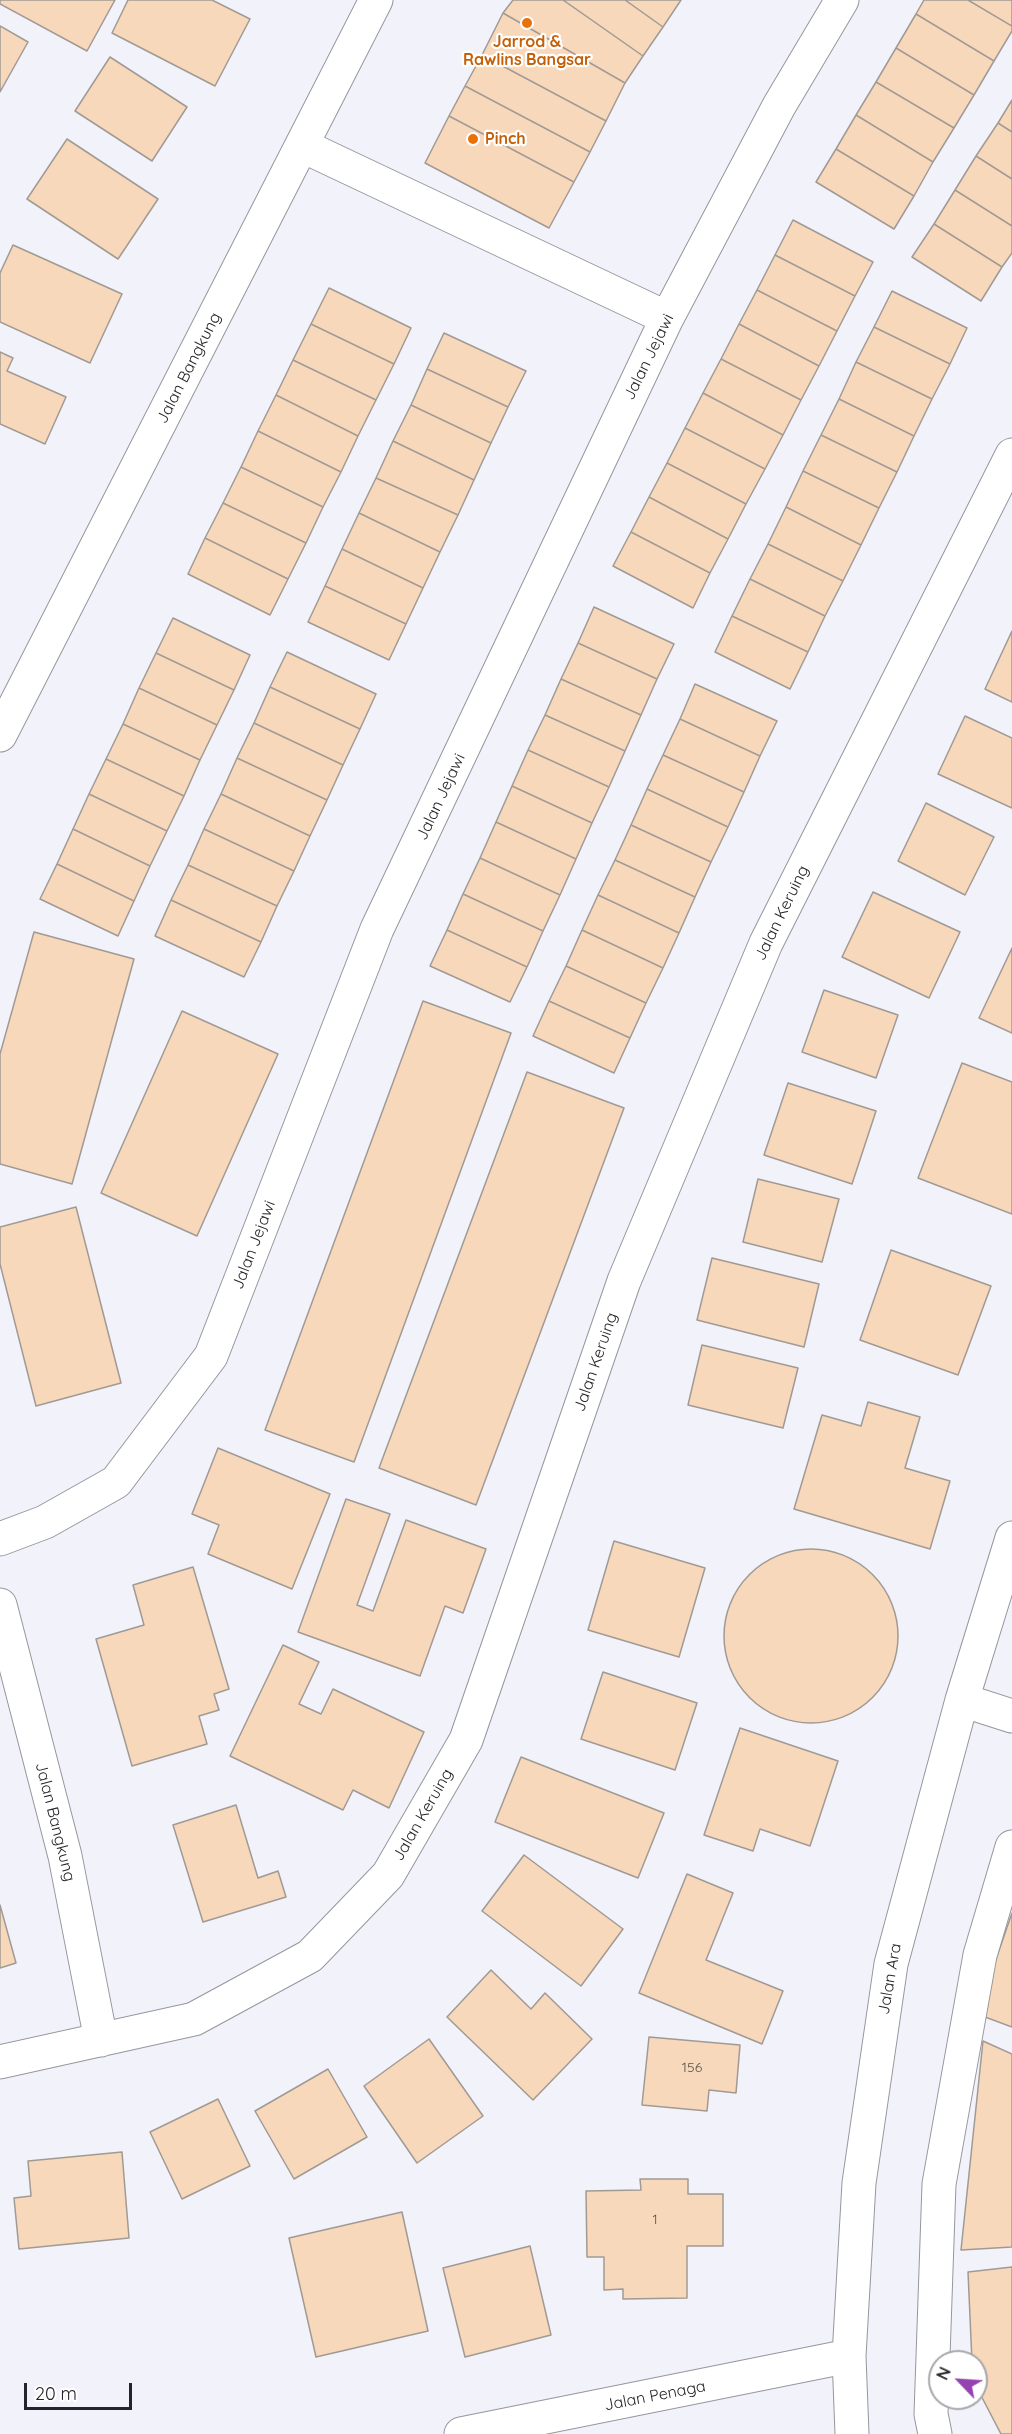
<!DOCTYPE html>
<html>
<head>
<meta charset="utf-8">
<style>
	body { margin:0 }
	#map { position:relative; width:1012px; height:2434px; overflow:hidden; background:#f2f2fb; font-family:Quicksand,sans-serif }
	canvas { display:block }
	.north { position:absolute; left:928px; top:2350px; width:60px; height:60px; box-sizing:border-box; background:#fff; border:2px solid #a8a8a9; border-radius:50%; rotate:295deg; font-size:16px; font-weight:700; line-height:24px; text-align:center; color:#252529 }
	.north::after { content:''; display:block; margin:auto; width:21px; height:27px; background:#9643b2; clip-path:polygon(50% 0,100% 100%,50% 72%,0 100%) }
	.scale { position:absolute; left:24px; top:2383px; width:108px; height:27px; box-sizing:border-box; border:3px solid #252529; border-top:0; padding-left:8px; font-size:18px; line-height:21px; white-space:nowrap; color:#252529; -webkit-text-stroke:4px #fff; paint-order:stroke }
</style>
</head>
<body>
<div id="map">
<canvas width="1012" height="2434"></canvas>
<div class="north">N</div>
<div class="scale">20 m</div>
</div>
<script>
const g = document.querySelector('canvas').getContext('2d');
g.lineJoin = 'round';
function fill(path, color) { g.fillStyle = color; g.fill(path, 'evenodd'); }
function trace(path, color, width, dash) { g.strokeStyle = color; g.lineWidth = width; g.lineCap = dash ? 'butt' : 'round'; g.setLineDash(dash || []); g.stroke(path); }
function label(font, color, halo, rows, align = 'center') {
  g.font = font + ' Quicksand,sans-serif'; g.lineWidth = 4.5; g.setLineDash([]); g.textBaseline = 'middle'; g.strokeStyle = halo; g.fillStyle = color; for (const [text, x, y, turn = 0] of rows) {
    g.save(); g.translate(x, y); g.rotate((+turn || 0) * Math.PI / 180); g.textAlign = isNaN(turn) ? turn : align; if (halo) g.strokeText(text, 0, 0); g.fillText(text, 0, 0); g.restore();
  }
}
const building = new Path2D(`
	M0,0H115L87,51L0,4Z
	M128,0H212L250,19L215,86L112,33Z
	M513,0H563L643,56L625,83L503,13Z
	M563,0H625L663,27L643,56Z
	M625,0H681L663,27Z
	M924,0H968L1012,26V31L994,61L916,14Z
	M968,0H1012V26Z
	M503,13L625,83L606,121L482,55Z
	M916,14L994,61L974,95L896,48Z
	M0,26L28,42L0,92Z
	M896,48L974,95L954,128L876,82Z
	M482,55L606,121L590,152L465,86Z
	M110,57L187,107L152,161L75,111Z
	M876,82L954,128L933,162L856,115Z
	M465,86L590,152L574,182L449,116Z
	M1012,100V132L998,123Z
	M856,115L933,162L914,196L836,149Z
	M449,116L574,182L549,228L425,163Z
	M998,123L1012,132V179L976,156Z
	M67,139L158,199L118,259L27,199Z
	M836,149L914,196L894,229L816,182Z
	M976,156L1012,179V226L955,190Z
	M955,190L1012,226V253L1002,267L934,224Z
	M793,220L873,262L855,296L775,255Z
	M934,224L1002,267L981,301L912,257Z
	M13,245L122,294L90,363L0,322V273Z
	M775,255L855,296L837,331L757,290Z
	M329,288L411,328L394,364L311,324Z
	M757,290L837,331L819,366L739,324Z
	M892,291L967,328L950,364L874,327Z
	M311,324L394,364L376,400L293,360Z
	M739,324L819,366L801,400L721,359Z
	M874,327L950,364L932,399L856,362Z
	M444,333L526,371L508,407L427,369Z
	M0,352L13,358L7,371L66,397L45,444L0,424Z
	M721,359L801,400L783,435L703,393Z
	M293,360L376,400L358,436L276,395Z
	M856,362L932,399L914,436L839,399Z
	M427,369L508,407L491,443L411,405Z
	M703,393L783,435L765,469L685,428Z
	M276,395L358,436L341,472L258,431Z
	M839,399L914,436L897,472L821,435Z
	M411,405L491,443L474,480L393,441Z
	M685,428L765,469L746,504L667,463Z
	M258,431L341,472L323,507L241,467Z
	M821,435L897,472L879,508L803,471Z
	M393,441L474,480L458,515L376,478Z
	M667,463L746,504L728,539L649,497Z
	M241,467L323,507L306,543L223,503Z
	M803,471L879,508L861,545L786,507Z
	M376,478L458,515L440,552L359,513Z
	M649,497L728,539L710,573L631,532Z
	M223,503L306,543L288,579L205,538Z
	M786,507L861,545L843,581L768,544Z
	M359,513L440,552L423,588L342,549Z
	M631,532L710,573L693,608L613,566Z
	M205,538L288,579L270,615L188,574Z
	M768,544L843,581L825,616L750,579Z
	M342,549L423,588L406,624L325,586Z
	M750,579L825,616L808,652L732,616Z
	M325,586L406,624L389,660L308,622Z
	M594,607L674,644L657,679L578,643Z
	M732,616L808,652L790,689L715,652Z
	M173,618L250,655L234,690L156,653Z
	M1012,631V702L985,689Z
	M578,643L657,679L641,715L561,679Z
	M287,652L376,694L360,729L270,687Z
	M156,653L234,690L217,725L139,688Z
	M561,679L641,715L625,751L545,715Z
	M695,684L777,721L760,756L680,719Z
	M270,687L360,729L343,765L254,723Z
	M139,688L217,725L200,760L123,724Z
	M545,715L625,751L609,787L528,750Z
	M965,716L1012,738V808L938,774Z
	M680,719L760,756L744,792L663,755Z
	M254,723L343,765L327,800L237,758Z
	M123,724L200,760L184,796L106,759Z
	M528,750L609,787L592,823L512,786Z
	M663,755L744,792L728,827L647,789Z
	M237,758L327,800L310,836L221,794Z
	M106,759L184,796L167,831L89,794Z
	M512,786L592,823L576,859L496,822Z
	M647,789L728,827L711,862L631,825Z
	M89,794L167,831L150,866L73,829Z
	M221,794L310,836L294,871L204,829Z
	M926,803L994,837L965,895L898,861Z
	M496,822L576,859L560,895L480,858Z
	M631,825L711,862L695,897L615,860Z
	M73,829L150,866L134,901L57,864Z
	M204,829L294,871L277,906L188,865Z
	M480,858L560,895L543,931L463,894Z
	M615,860L695,897L679,933L598,895Z
	M57,864L134,901L118,936L40,899Z
	M188,865L277,906L261,942L171,900Z
	M873,892L960,932L929,998L842,957Z
	M463,894L543,931L527,967L447,930Z
	M598,895L679,933L663,968L582,930Z
	M171,900L261,942L244,977L155,936Z
	M447,930L527,967L510,1002L430,966Z
	M582,930L663,968L646,1003L566,966Z
	M34,932L134,959L72,1184L0,1164V1054Z
	M1012,948V1033L979,1018Z
	M566,966L646,1003L630,1038L549,1001Z
	M824,990L898,1015L876,1078L802,1052Z
	M423,1001L511,1033L354,1462L265,1430Z
	M549,1001L630,1038L614,1073L533,1036Z
	M182,1011L278,1054L197,1236L101,1193Z
	M962,1063L1012,1082V1214L918,1178Z
	M527,1072L624,1108L476,1505L379,1468Z
	M788,1083L876,1111L852,1184L764,1155Z
	M758,1179L839,1199L822,1262L743,1242Z
	M76,1207L121,1383L36,1406L0,1264V1227Z
	M891,1250L991,1286L958,1375L860,1340Z
	M712,1258L819,1284L804,1347L697,1320Z
	M702,1345L798,1368L783,1428L688,1405Z
	M868,1402L920,1417L905,1468L950,1481L930,1549L794,1509L822,1415L861,1426Z
	M218,1448L330,1494L292,1589L208,1554L219,1525L192,1514Z
	M346,1499L390,1514L357,1605L373,1611L406,1520L486,1549L463,1613L445,1606L420,1676L298,1632Z
	M614,1541L705,1568L679,1657L588,1630Z
	M724 1636a87 87 0 1 1 174 0a87 87 0 1 1-174 0Z
	M193,1567L229,1689L214,1694L219,1710L199,1716L207,1744L132,1766L96,1639L144,1625L133,1585Z
	M283,1645L319,1662L299,1704L321,1714L333,1689L424,1732L389,1808L353,1790L343,1810L230,1756Z
	M603,1672L697,1703L675,1770L581,1739Z
	M740,1728L838,1761L810,1846L760,1829L753,1851L704,1835Z
	M521,1757L664,1813L638,1878L495,1822Z
	M236,1805L258,1878L278,1871L286,1897L203,1922L173,1825Z
	M524,1855L623,1929L581,1986L482,1911Z
	M687,1874L733,1893L706,1960L783,1991L762,2044L639,1993Z
	M0,1905L16,1963L0,1968Z
	M1012,1913V2027L977,2014Z
	M491,1970L531,2009L545,1993L592,2039L533,2100L447,2017Z
	M649,2037L740,2045L736,2093L709,2090L707,2111L642,2105Z
	M429,2039L483,2116L417,2163L364,2086Z
	M983,2041L1012,2054V2247L961,2250Z
	M328,2069L367,2137L294,2179L255,2111Z
	M218,2099L250,2166L182,2199L150,2132Z
	M122,2152L129,2238L19,2249L14,2198L31,2196L28,2161Z
	M640,2179H688V2194H723V2246H687V2298L623,2299V2289L604,2290V2257H587L586,2191L641,2190Z
	M402,2212L428,2331L316,2357L289,2238Z
	M530,2246L551,2335L465,2357L443,2268Z
	M1012,2267V2434H1001L976,2386V2362H972L968,2272Z`);
fill(building, '#f8d8bb');
trace(building, '#a19a94', 1.5);
const minor = new Path2D(`
	M303,146L667,318
	M0,735L376,0
	M0,1539L45,1522L116,1482L211,1356L377,929L667,318L779,106L842,0
	M0,1605L65,1856L101,2040
	M962,1700L1012,1716
	M0,2062L194,2019L310,1956L388,1875L466,1740L624,1281L766,943L1012,455
	M461,2434L849,2356
	M852,2434L849,2356L859,2183L891,1964L962,1700L1012,1538
	M935,2434L931,2414L939,2184L980,1955L1012,1847`);
trace(minor, '#96969e', 35);
trace(minor, '#fff', 33);
for (const [x, y, r, color] of [
	[527,23,6,"#e8710a"],
	[473,139,6,"#e8710a"]
]) { const dot = new Path2D(); dot.arc(x, y, r, 0, 2 * Math.PI); g.fillStyle = color; g.fill(dot); trace(dot, '#fff', 2); }
label('14px', '#5a524e', null, [
	["156",692,2068],
	["1",655,2220]
]);
label('bold 16px', '#c56008', '#fff', [
	["Jarrod &",527,42],
	["Rawlins Bangsar",527,60],
	["Pinch",485,139,"left"]
]);
label('16px', '#252529', '#fff', [
	["Jalan Jejawi",649,357,-64],
	["Jalan Bangkung",189,368,-63],
	["Jalan Jejawi",441,797,-65],
	["Jalan Keruing",782,913,-64],
	["Jalan Jejawi",254,1245,-69],
	["Jalan Keruing",596,1362,-71],
	["Jalan Keruing",423,1815,-60],
	["Jalan Bangkung",55,1822,76],
	["Jalan Ara",890,1979,-80],
	["Jalan Penaga",655,2396,-11]
]);
</script>
</body>
</html>
